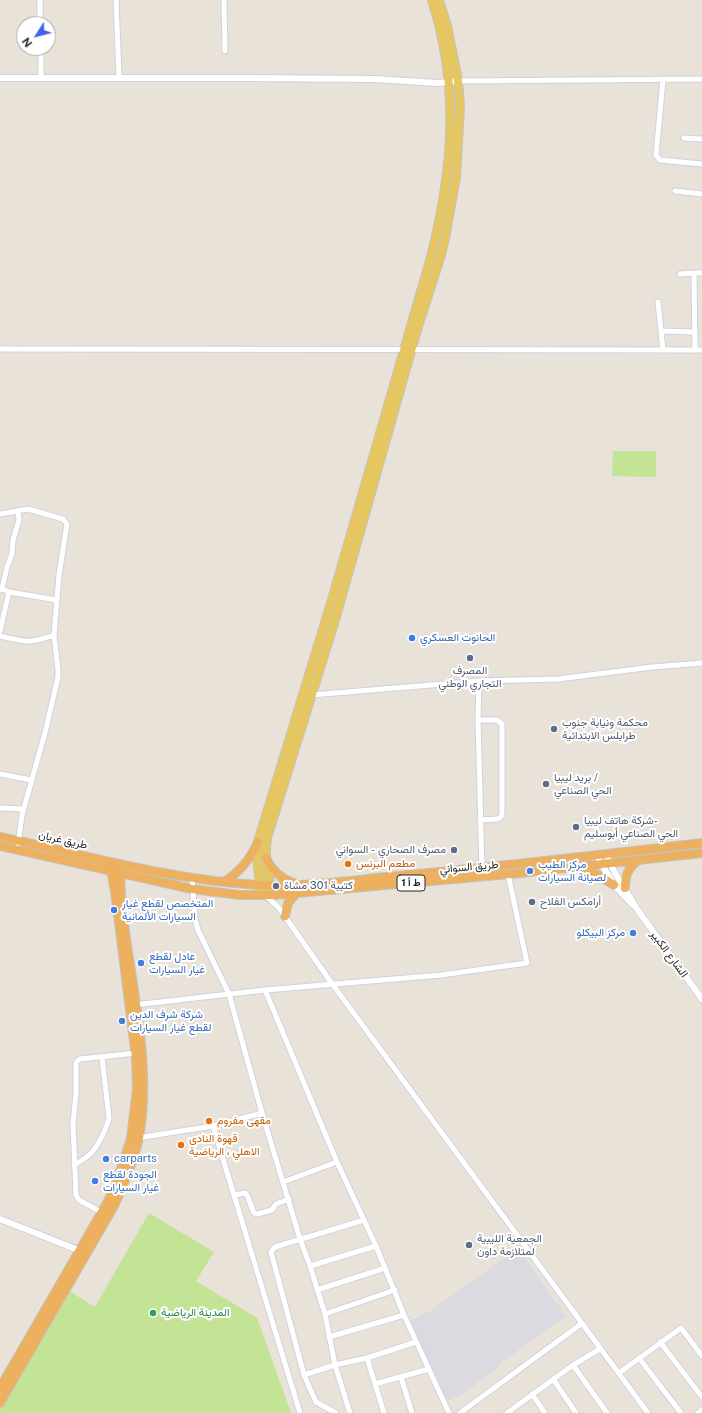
<!DOCTYPE html>
<html>
<head>
<meta charset="utf-8">
<style>
	body { margin:0 }
	#map { position:relative; width:702px; height:1413px; overflow:hidden; background:#e9e2d9; font-family:"Public Sans",sans-serif }
	canvas { display:block }
	.north { position:absolute; left:16px; top:16px; width:40px; height:40px; box-sizing:border-box; background:#fff; border:1px solid #a9a9a9; border-radius:50%; rotate:234deg; font-size:11px; font-weight:700; line-height:16px; text-align:center; color:#272727 }
	.north::after { content:''; display:block; margin:auto; width:14px; height:18px; background:#4263ec; clip-path:polygon(50% 0,100% 100%,50% 72%,0 100%) }
</style>
</head>
<body>
<div id="map">
<canvas width="702" height="1413"></canvas>
<div class="north">N</div>
</div>
<script>
const g = document.querySelector('canvas').getContext('2d');
g.lineJoin = 'round';
function fill(path, color) { g.fillStyle = color; g.fill(path, 'evenodd'); }
function trace(path, color, width, dash) { g.strokeStyle = color; g.lineWidth = width; g.lineCap = dash ? 'butt' : 'round'; g.setLineDash(dash || []); g.stroke(path); }
function label(font, color, halo, rows, align = 'center') {
  g.font = font + ' "Public Sans",Vazirmatn,sans-serif'; g.lineWidth = 4; g.setLineDash([]); g.textBaseline = 'middle'; g.strokeStyle = halo; g.fillStyle = color; for (const [text, x, y, turn = 0] of rows) {
    g.save(); g.translate(x, y); g.rotate((+turn || 0) * Math.PI / 180); g.textAlign = isNaN(turn) ? turn : align; if (halo) g.strokeText(text, 0, 0); g.fillText(text, 0, 0); g.restore();
  }
}
fill(new Path2D(`
	M518,1248L566,1316L498,1365L499,1367L457,1398L456,1395L447,1402L409,1321L430,1311Z`), '#dcdae1');
fill(new Path2D(`
	M613,451H656V477L612,476Z
	M149,1213L214,1252L196,1281L257,1318L291,1413H0V1410L69,1291L95,1307Z`), '#c3e395');
const minor = new Path2D(`
	M40,0V24
	M116,0L119,77
	M224,0L225,51
	M41,48V78
	M663,80L656,155L660,160L702,164
	M458,81L702,79
	M684,138L702,139
	M675,191L702,194
	M680,274L694,273
	M658,302L663,350
	M661,331L695,332
	M0,349L702,350
	M695,350L694,273H702
	M0,514L28,509L63,519L67,524L59,575L54,635L58,670V677L45,733L22,815L18,844
	M2,589L7,567L12,554L13,540L19,520L18,511
	M0,590L2,589L9,592L57,600
	M0,631L9,592
	M0,636C25,642 30,644 54,635
	M479,681L478,720L482,869
	M311,695L479,681L558,679L652,667L702,663
	M478,720H497L502,724V813L501,817L498,819L480,820
	M0,774L31,780
	M0,808L23,809
	M192,878L195,919L198,930L229,994L262,1113L300,1239L310,1266L325,1314L335,1365L350,1413
	M265,895L279,908L333,985L648,1413
	M265,990L337,1162L376,1246L404,1315L449,1413
	M134,1005L265,990L441,975L527,963L508,874
	M213,1126L300,1413
	M137,1138L213,1126L262,1113
	M74,1165C81,1161 88,1157 93,1151C99,1144 107,1127 109,1118L102,1057
	M283,1182L337,1162
	M234,1195L245,1193L247,1195L254,1213L257,1214L272,1210L276,1204L289,1199
	M101,1212L79,1200L76,1195L73,1124L76,1093V1064L77,1061L80,1059L136,1053
	M310,1266L376,1246
	M317,1290L385,1268
	M325,1314L395,1290
	M329,1337L404,1315
	M660,1342L702,1397
	M367,1358L384,1413
	M639,1358L681,1413
	M573,1365L607,1413
	M619,1373L681,1328L702,1356
	M304,1375L335,1365L367,1358L416,1342
	M401,1377L412,1413
	M553,1379L576,1413
	M375,1384L429,1369
	M532,1394L545,1413
	M336,1413L316,1402L304,1375L271,1252L275,1247L364,1220
	M460,1413L581,1324
	M507,1413L573,1365L600,1349
	M698,1413L702,1410`);
const tertiary = new Path2D(`
	M0,78H246L374,79L438,83L458,81
	M606,855L615,873L637,909L702,999
	M597,856L614,885L633,905
	M0,1219L83,1252`);
const primary = new Path2D(`
	M265,895C257,878 257,861 258,842L331,603L431,257C453,169 460,88 432,0
	M274,895C267,876 264,858 267,838L336,617L417,330L441,255L445,238L456,177L460,107L458,81L453,55L447,26L439,0`);
const trunk = new Path2D(`
	M0,837C86,855 170,880 259,885C303,888 353,880 397,876C499,867 600,855 702,843
	M0,846L192,889L240,895H274L521,873L702,853
	M266,858C272,870 281,879 294,883
	M580,868L596,874L614,885
	M224,882C240,872 250,860 258,842
	M625,888C625,876 628,867 639,860
	M285,916L288,903L297,892
	M0,1388L107,1203L115,1187L131,1138L137,1088L136,1058L116,899L111,868
	M0,1403L114,1206C124,1184 134,1161 139,1138C155,1047 121,958 120,869`);
trace(minor, '#cfd2df', 7);
trace(tertiary, '#cfd2df', 8);
trace(primary, '#c3c3c3', 10);
trace(trunk, '#c3c3c3', 10);
trace(minor, '#fff', 5);
trace(tertiary, '#fff', 6);
trace(primary, '#e6c661', 8);
trace(trunk, '#ecb05e', 8);
for (const [x, y, r, color] of [
	[412,638,4,"#3f7fe0"],
	[470,658,4,"#5c6f8a"],
	[554,729,4,"#5c6f8a"],
	[546,784,4,"#5c6f8a"],
	[576,827,4,"#5c6f8a"],
	[454,850,4,"#5c6f8a"],
	[348,864,4,"#e8710a"],
	[530,871,4,"#3f7fe0"],
	[276,886,4,"#5c6f8a"],
	[532,902,4,"#5c6f8a"],
	[114,910,4,"#3f7fe0"],
	[633,933,4,"#3f7fe0"],
	[141,963,4,"#3f7fe0"],
	[122,1021,4,"#3f7fe0"],
	[209,1121,4,"#e8710a"],
	[181,1145,4,"#e8710a"],
	[106,1159,4,"#3f7fe0"],
	[95,1181,4,"#3f7fe0"],
	[469,1245,4,"#5c6f8a"],
	[153,1313,4,"#2e9e5b"]
]) { const dot = new Path2D(); dot.arc(x, y, r, 0, 2 * Math.PI); g.fillStyle = color; g.fill(dot); trace(dot, '#fff', 1.5); }
for (const [x, y, w] of [
	[411,883,28]
]) { const box = new Path2D(); box.roundRect(x - w / 2, y - 8, w, 16, 3); g.fillStyle = '#fff'; g.fill(box); trace(box, '#272727', 1); }
label('bold 10px', '#272727', null, [
	["ط أ 1",411,883]
]);
label('11px', '#366cbe', '#fff', [
	["الحانوت العسكري",420,638],
	["مركز الطيب",538,865],
	["لصيانة السيارات",538,878],
	["المتخصص لقطع غيار",122,904],
	["السيارات الألمانية",122,917],
	["مركز البيكلو",625,933,"right"],
	["عادل لقطع",149,957],
	["غيار السيارات",149,970],
	["شركة شرف الدين",130,1015],
	["لقطع غيار السيارات",130,1028],
	["carparts",114,1159],
	["الجودة لقطع",103,1175],
	["غيار السيارات",103,1188]
], 'left');
label('11px', '#4e5e75', '#fff', [
	["المصرف",470,671,"center"],
	["التجاري الوطني",470,684,"center"],
	["محكمة ونيابة جنوب",562,723],
	["طرابلس الابتدائية",562,736],
	["بريد ليبيا /",554,778],
	["الحي الصناعي",554,791],
	["شركة هاتف ليبيا-",584,821],
	["الحي الصناعي أبوسليم",584,834],
	["مصرف الصحاري - السواني",446,850,"right"],
	["كتيبة 301 مشاة",284,886],
	["أرامكس الفلاح",540,902],
	["الجمعية الليبية",477,1239],
	["لمتلازمة داون",477,1252]
], 'left');
label('11px', '#272727', '#fff', [
	["طريق غريان",63,840,13],
	["طريق السواني",469,867,-5],
	["الشارع الكبير",669,954,54]
]);
label('11px', '#c56008', '#fff', [
	["مطعم البرنس",356,864],
	["مقهى مفروم",217,1121],
	["قهوة النادي",189,1139],
	["الاهلي ، الرياضية",189,1152]
], 'left');
label('11px', '#27864d', '#fff', [
	["المدينة الرياضية",161,1313]
], 'left');
</script>
</body>
</html>
